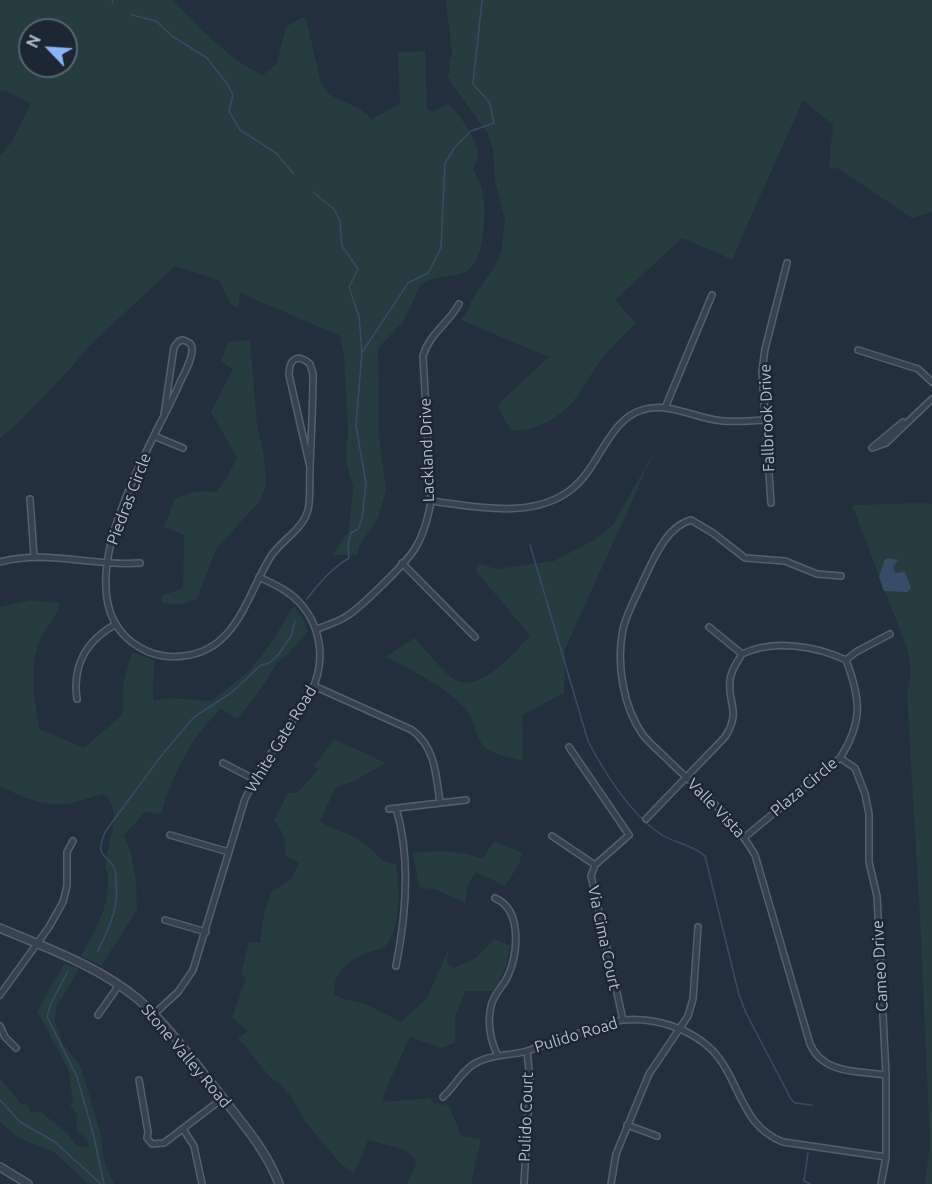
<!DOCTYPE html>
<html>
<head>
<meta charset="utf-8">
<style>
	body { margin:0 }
	#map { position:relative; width:932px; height:1184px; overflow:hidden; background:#242f3e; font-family:Ubuntu,sans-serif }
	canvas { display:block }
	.north { position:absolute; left:18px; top:18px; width:60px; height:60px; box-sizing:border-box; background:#1d2633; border:2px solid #59626f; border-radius:50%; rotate:295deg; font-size:16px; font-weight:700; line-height:24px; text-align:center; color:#b4bcc9 }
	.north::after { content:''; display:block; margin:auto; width:21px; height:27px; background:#8ab4f8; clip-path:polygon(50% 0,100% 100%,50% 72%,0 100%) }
</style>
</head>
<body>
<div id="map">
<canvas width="932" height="1184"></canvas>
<div class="north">N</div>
</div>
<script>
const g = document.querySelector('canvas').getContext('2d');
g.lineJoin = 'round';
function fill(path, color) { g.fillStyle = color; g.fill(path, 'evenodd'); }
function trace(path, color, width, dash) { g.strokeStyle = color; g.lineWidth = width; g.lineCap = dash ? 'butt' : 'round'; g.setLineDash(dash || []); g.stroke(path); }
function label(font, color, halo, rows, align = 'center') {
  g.font = font + ' Ubuntu,sans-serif'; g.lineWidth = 5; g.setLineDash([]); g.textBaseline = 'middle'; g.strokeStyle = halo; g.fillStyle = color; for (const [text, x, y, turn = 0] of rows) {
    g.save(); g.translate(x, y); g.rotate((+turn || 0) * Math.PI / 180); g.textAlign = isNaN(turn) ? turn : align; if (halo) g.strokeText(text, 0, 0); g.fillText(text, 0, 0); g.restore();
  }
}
fill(new Path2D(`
	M0,0H172C200,27 227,59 263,75L277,63L286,27L303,17L306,18L321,84L330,95L360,109L372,119L400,104L398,52L425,51L427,107L429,111H435L446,104C457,107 478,143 478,155C478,160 476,164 473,168C476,177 481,184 483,194C487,212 484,263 466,272C451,278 435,275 421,284L403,322L378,348L379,437L386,490L377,521L360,544L357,555H332L349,531L353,487L347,466L346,445L348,435L344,354L340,336L240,293L238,308L231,305L219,280L175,266L90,345L71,368L19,422L0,438V155L12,142L31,103L3,90L0,91ZM30,30H66V66H30Z
	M446,0H932V212L912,218L839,169L829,167L833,125L803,100L740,241L733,260L682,238L615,300L636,323C626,333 615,343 606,354C583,381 580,406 545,423C533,429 523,432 510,429L500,411L499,403L549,357L461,320L470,308L471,301L495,266L501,251L505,220L495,180L493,150L488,134L447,77L450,72L449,60L452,55Z
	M250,340L257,424L264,456L266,482L264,492L259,502L216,549L197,599L180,605L162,603L161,596L183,588L184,535L164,527L175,499C190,492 200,490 216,492L227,478L237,457L211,412L233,369L221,361L228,342Z
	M657,446L565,649L564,693L522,715L523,761C512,758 496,755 487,749C476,742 475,719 465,708C444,686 413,671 386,657L414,638C425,649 442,671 454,679C479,695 516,652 530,635L475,570L479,564L497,569L554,561L596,539L613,525Z
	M922,503L932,504V1184H925L930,1144L921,937L908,710L907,694L911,672L908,651L852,505Z
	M31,600L60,603C57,617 49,624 42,636C27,663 35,700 39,729L84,748L121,716L123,711V684L132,652L155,661L153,677V701L170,698L212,701L250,670L271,643L294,606L304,620L308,631L287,655L278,662L256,696L237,719L221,709C191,737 172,775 161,814L145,812L124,835L131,853L136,879L137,910L101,966L81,956C91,938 101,921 106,901C107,894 108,885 108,878C108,873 105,869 106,864C107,845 124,808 103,794C91,797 79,802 67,804C43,807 20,796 0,786V607Z
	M334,739L386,763L354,781L335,788L320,822C336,830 355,835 368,846C378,855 382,864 396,864C399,886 403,936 381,949C377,951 371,951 367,953C349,960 334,971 334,993L340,998L365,1004L401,1022L427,998L448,950L447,964L454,968L477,957L494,939L511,946L504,971L494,991H466L455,1016V1043L441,1048L410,1037L385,1091L383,1102L430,1098L433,1103L449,1105L461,1136L481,1139L471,1184H407L417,1162L406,1150L368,1140L354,1174L339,1162L306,1123L292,1098L281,1085L270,1077L238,1038L248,1031L232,1018L246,978L241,974L249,942L260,943C263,923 264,905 274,888L277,889L291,879L299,863L285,855C286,841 284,832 274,821L288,793H297L319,769L314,766Z
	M494,841L522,853L519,864L505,886L476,872L468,885L465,903L437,890L419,887L413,853C438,850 460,850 483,859Z
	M64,964L79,969L56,1008L55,1022L63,1044L81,1067L100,1132L105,1164L114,1184H88L55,1153L19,1138L0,1122V1078L22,1105L26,1103L31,1112H41L67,1133L76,1145L89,1148L88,1141C77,1130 75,1133 77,1115L70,1106L73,1102L69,1076L71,1075L37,1011Z`), '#263c3f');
fill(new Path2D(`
	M889,558L898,560L893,567L895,573L905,572L911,588L907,592L884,591L879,577L885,559Z`), '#394c67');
trace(new Path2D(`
	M112,0L113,3
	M132,15L156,21L172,36L207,58L228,85L233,95L229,111L240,130L276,153L294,174
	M363,351L408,283L428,273L441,248L445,163L455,147L471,131L494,123L490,103L473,84L482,0
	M530,545L588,741C604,772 630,813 659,833C672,843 692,844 705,856L739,995L746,1013L791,1099L795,1103L812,1105
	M307,599C318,584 332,568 349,558L348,545L351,533L358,529L362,519L366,484L356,425L362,353L359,316L349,287L358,269L342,246L340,221L334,209L313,192
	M98,951C108,929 119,909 116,884C116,880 116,873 115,870C107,851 94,860 105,832L161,756L194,717L231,693L261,665L269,663L278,655L291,636L295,621
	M68,971L51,1003L47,1017L77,1077L93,1133L104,1184
	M0,1100L20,1122L55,1142L101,1184
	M808,1153L804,1181L810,1184`), '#394c67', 1.5);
const minor = new Path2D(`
	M858,350L918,369L932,382
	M665,408L712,295
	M164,415L174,347L179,341L183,340C188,342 192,343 192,349C193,360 182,376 178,387C151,447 56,598 139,647C152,655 168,658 183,656C237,651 247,594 271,556C282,540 303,529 308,510C311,497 309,482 310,469C311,437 313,406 313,374L310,364C297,353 289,359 289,375L310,467
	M154,436L183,448
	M873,447L903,422
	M872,448L886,443L932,399
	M30,499L34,556
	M431,501C476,507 535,520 573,488C585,478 593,464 601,451C611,435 622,416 642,410C669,401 696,419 723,421C737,422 751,421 765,420
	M771,503L762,371L765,349L787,263
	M0,562C48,549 92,567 140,563
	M402,563L475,637
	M841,576L817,574L785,561L745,558L713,533L691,520C667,526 654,558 644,579C637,595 627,612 623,629C616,663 623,707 643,735C650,744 661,753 669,761C700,791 734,818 755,855L810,1044C823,1074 857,1071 886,1075
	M317,629C327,625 338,622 347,616C361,607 405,564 414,550C424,535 428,518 431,501L423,356C429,334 449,323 459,304
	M742,654C774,639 816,646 846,660
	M846,660L856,652L890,634
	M314,686L412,730C436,748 436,776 440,803
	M77,699C72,665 87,640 116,624
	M569,747L629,835L595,865L591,876L623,1020
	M840,758L855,768L865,794L869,814V862L877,896L886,1075V1157L881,1184
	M223,763L254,779
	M389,809L466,800
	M646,819L725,737C742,710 727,704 730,680C731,670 737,662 742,654L709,627
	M170,835L229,852
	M552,836L595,865
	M745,837L840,758C863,722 861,699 846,660
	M495,898C523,910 518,955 507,978C502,987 493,996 491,1006C487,1024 490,1040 498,1056
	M165,920L206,932
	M396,966C406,916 411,858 396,808
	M0,995L49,927L63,902L67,886V852L73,841
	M154,1014L178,992L193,970L245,799C258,772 274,748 291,723C298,713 306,703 311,692C326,662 322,627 299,602C288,590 273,584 259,577
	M98,1015L119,985
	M0,1026L5,1037L16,1048
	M139,1080L148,1132L147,1138L152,1144L164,1143L223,1098
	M443,1097C455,1086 461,1072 474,1064C490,1054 510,1056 527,1051C537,1048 547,1043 557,1039C572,1035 587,1031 601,1027C608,1024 616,1021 623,1020C654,1017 690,1028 712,1050C741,1080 740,1126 783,1142L886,1157
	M627,1125L657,1136
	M183,1129L194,1146L202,1184
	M524,1184L530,1080L527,1051
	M611,1184L616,1154L649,1074L688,1016L693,999L698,927`);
const tertiary = new Path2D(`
	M0,928C47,948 98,966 138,999C169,1026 193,1061 219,1093C241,1122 266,1149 279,1184
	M0,1167L28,1184`);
trace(minor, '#565f6c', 8);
trace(tertiary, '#565f6c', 10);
trace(minor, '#38414e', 5);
trace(tertiary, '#38414e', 7);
label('16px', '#b4bcc9', '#1d2633', [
	["Fallbrook Drive",767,418,-92],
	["Lackland Drive",427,450,-92],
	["Piedras Circle",129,499,-69],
	["White Gate Road",281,739,-59],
	["Plaza Circle",804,787,-40],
	["Valle Vista",716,808,46],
	["Via Cima Court",604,938,78],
	["Cameo Drive",880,966,-93],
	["Pulido Road",576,1035,-17],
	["Stone Valley Road",186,1056,50],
	["Pulido Court",526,1117,-88]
]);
</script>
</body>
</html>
